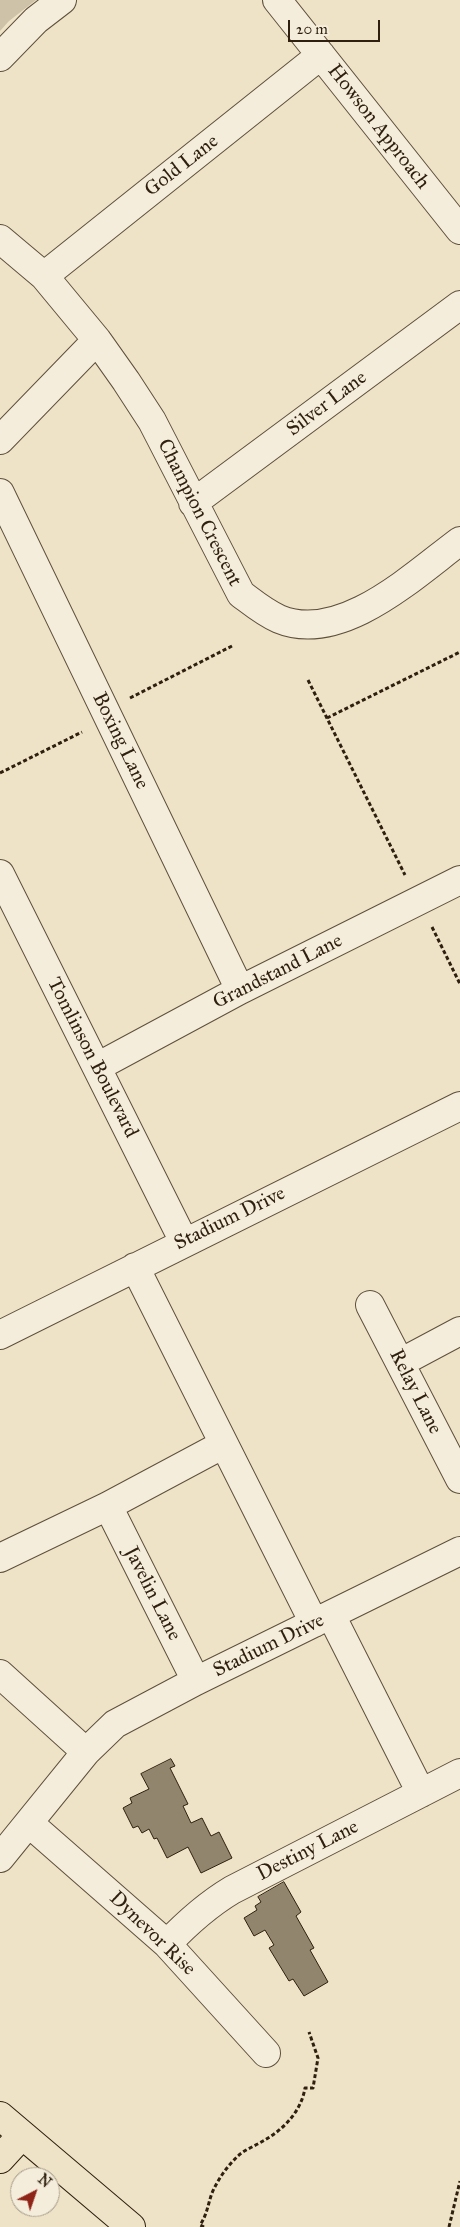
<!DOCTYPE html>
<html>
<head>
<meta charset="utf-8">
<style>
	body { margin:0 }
	#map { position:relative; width:460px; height:2227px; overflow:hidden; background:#efe3c7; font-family:"IM FELL Great Primer",serif }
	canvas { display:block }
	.north { position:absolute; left:10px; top:2167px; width:50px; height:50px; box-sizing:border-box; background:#f5eddb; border:1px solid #a59b89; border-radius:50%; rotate:41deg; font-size:14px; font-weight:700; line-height:20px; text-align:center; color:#2e1f0e }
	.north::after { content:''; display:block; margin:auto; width:18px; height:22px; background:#8f2418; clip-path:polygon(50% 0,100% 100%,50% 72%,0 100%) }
	.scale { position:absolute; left:288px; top:20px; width:92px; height:22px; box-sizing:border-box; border:2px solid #2e1f0e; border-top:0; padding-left:6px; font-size:15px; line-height:18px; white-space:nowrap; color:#2e1f0e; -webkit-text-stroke:4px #f5eddb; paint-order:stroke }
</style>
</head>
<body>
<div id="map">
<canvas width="460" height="2227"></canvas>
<div class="north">N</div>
<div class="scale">20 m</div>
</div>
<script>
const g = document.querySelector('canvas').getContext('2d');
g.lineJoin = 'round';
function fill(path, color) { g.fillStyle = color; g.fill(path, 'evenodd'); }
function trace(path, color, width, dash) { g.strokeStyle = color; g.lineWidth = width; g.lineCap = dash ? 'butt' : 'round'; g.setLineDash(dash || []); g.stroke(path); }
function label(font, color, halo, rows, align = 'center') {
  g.font = font + ' "IM FELL Great Primer",serif'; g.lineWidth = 4.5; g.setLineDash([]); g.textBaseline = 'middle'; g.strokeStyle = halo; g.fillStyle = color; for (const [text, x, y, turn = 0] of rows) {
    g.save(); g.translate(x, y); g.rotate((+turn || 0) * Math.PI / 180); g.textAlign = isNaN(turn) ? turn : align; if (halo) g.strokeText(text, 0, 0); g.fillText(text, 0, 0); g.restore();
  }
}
fill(new Path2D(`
	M0,0H36L9,21L0,31Z`), '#cec2a8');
const building = new Path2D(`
	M171,1759L175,1766L170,1768L188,1804L183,1806L191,1823L202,1818L211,1836L219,1832L232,1858L201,1873L188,1847L167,1858L157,1838L154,1839L149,1829L142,1833L138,1826L133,1828L123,1808L132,1803L130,1798L149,1789L141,1774Z
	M284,1882L301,1912L296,1916L314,1948L310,1950L328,1982L304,1996L293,1979L289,1981L269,1948L274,1945L265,1930L254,1936L244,1918L257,1910L255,1906L261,1902L258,1897Z`);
fill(building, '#92856e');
trace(building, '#2e1f0e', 1);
const minor = new Path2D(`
	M277,0L460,230
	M0,57L36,20L62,0
	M0,239L44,276L97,340L126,381L152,421L241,594C253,603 265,613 279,619C341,645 414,575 460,541
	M44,276L321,55
	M0,440L97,340
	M0,493L240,990
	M193,503L460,305
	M0,874L184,1242
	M97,1067L240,990L460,880
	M135,1267L314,1623
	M370,1305L460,1479
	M0,1335L460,1106
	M400,1363L460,1331
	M108,1506L196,1681
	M0,1558L108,1506L224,1444
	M331,1615L421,1793
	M0,1674L86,1752
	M30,1824L167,1944L266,2053
	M0,1858L86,1752L115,1724L196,1681L460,1551
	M167,1944C187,1923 207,1905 232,1890L460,1773`);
const major = new Path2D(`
	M0,2116L131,2227
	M0,2159L22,2135`);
trace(minor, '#5e503c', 30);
trace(major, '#2e1f0e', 30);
trace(new Path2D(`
	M308,680L405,875
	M130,698L232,646
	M327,718L460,652
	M0,773L82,732
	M432,927L460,984
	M204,2227L200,2225C207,2215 208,2204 212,2193C218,2179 228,2165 239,2155C246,2149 255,2146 263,2141C283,2130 301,2112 305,2088H313L318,2058L309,2032
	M449,2227L460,2181`), '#2e1f0e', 3, [4, 2.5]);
trace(minor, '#f5eddb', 28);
trace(major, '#efe3c7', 28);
label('20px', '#2e1f0e', '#f5eddb', [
	["Howson Approach",378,127,52],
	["Gold Lane",182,166,-38],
	["Silver Lane",327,404,-37],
	["Champion Crescent",199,513,63],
	["Boxing Lane",120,741,64],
	["Grandstand Lane",278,972,-27],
	["Tomlinson Boulevard",92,1058,63],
	["Stadium Drive",230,1219,-26],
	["Relay Lane",415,1392,63],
	["Javelin Lane",152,1594,63],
	["Stadium Drive",269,1646,-26],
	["Destiny Lane",308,1851,-27],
	["Dynevor Rise",152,1934,44]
]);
</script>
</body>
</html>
